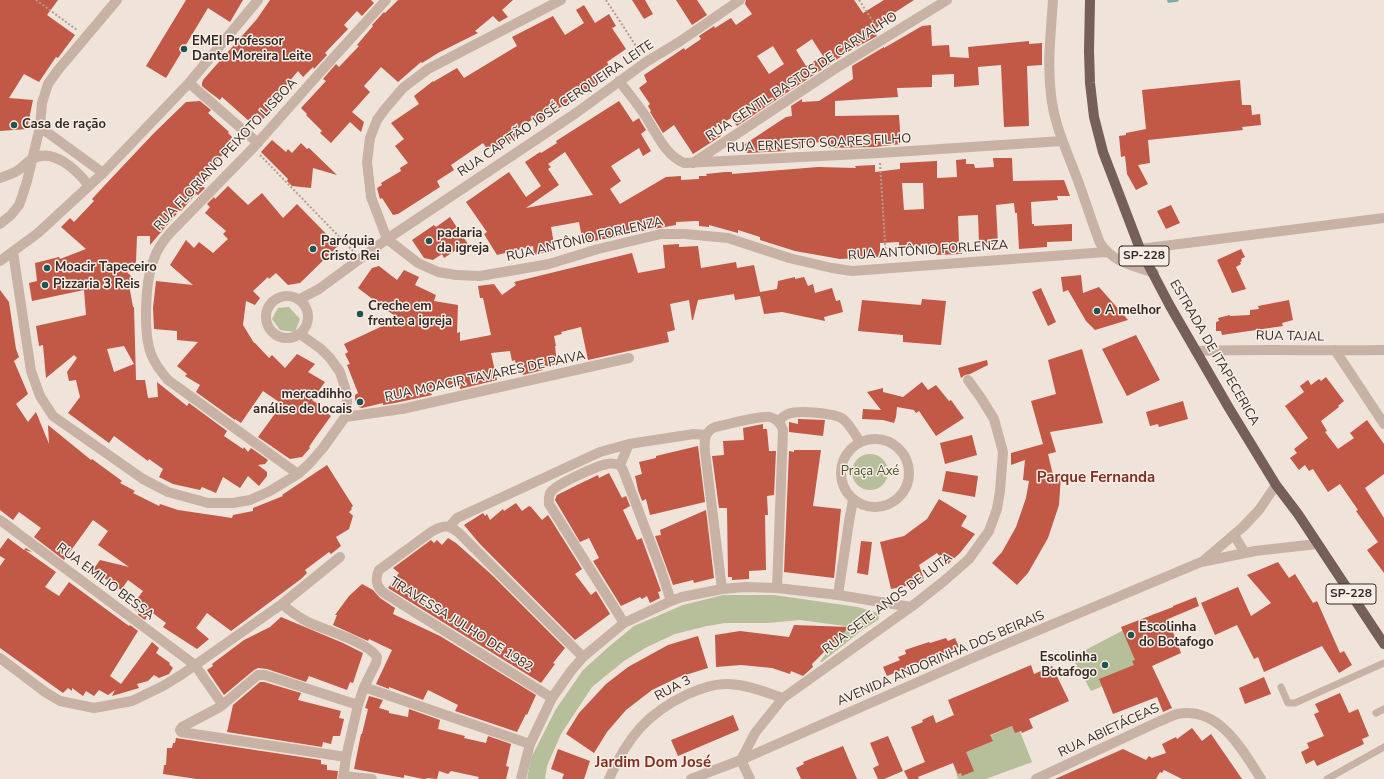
<!DOCTYPE html>
<html>
<head>
<meta charset="utf-8">
<style>
	body { margin:0 }
	canvas { display:block; background:#f0e3d9 }
</style>
</head>
<body>
<canvas width="1384" height="779"></canvas>
<script>
const g = document.querySelector('canvas').getContext('2d');
g.lineJoin = 'round';
function fill(path, color) { g.fillStyle = color; g.fill(path, 'evenodd'); }
function trace(path, color, width, dash) { g.strokeStyle = color; g.lineWidth = width; g.lineCap = dash ? 'butt' : 'round'; g.setLineDash(dash || []); g.stroke(path); }
function label(font, color, halo, rows, align = 'center') {
  g.font = font + ' "Nunito Sans",sans-serif'; g.lineWidth = 3; g.setLineDash([]); g.textBaseline = 'middle'; g.strokeStyle = halo; g.fillStyle = color; for (const [text, x, y, turn = 0] of rows) {
    g.save(); g.translate(x, y); g.rotate((+turn || 0) * Math.PI / 180); g.textAlign = isNaN(turn) ? turn : align; if (halo) g.strokeText(text, 0, 0); g.fillText(text, 0, 0); g.restore();
  }
}
fill(new Path2D(`
	M289,307L300,319L295,332L280,330L272,319L278,308Z
	M852 472a18 18 0 1 1 36 0a18 18 0 1 1-36 0Z
	M723,595H774L858,607L878,613L879,619L861,631L822,662H820L845,626L800,620L768,623H725L707,626L675,634L647,647L624,661L592,687L561,734L547,766L545,779H527L531,758L556,709L583,670L612,644L634,626L683,605Z
	M1156,613L1136,672L1091,691L1072,657Z
	M1017,724L1032,762L986,779H958L950,753Z`), '#b6bf9a');
trace(new Path2D(`
	M1169,1L1177,0`), '#79acaa', 3.5);
fill(new Path2D(`
	M0,0H58L47,15L75,35L58,58L56,57L39,82L24,74L9,98L33,100L27,129L0,131Z
	M186,0H243L230,22L208,8L166,78L146,66Z
	M270,0H371L374,3L362,16L357,11L344,25L348,29L325,53L327,55L314,69L313,67L303,77L298,71L269,106L272,110L263,119L257,113L249,121L222,97L220,100L208,91L202,86V83L203,80L257,19Z
	M398,0H513L502,10L508,17L499,22L493,16L475,31L478,33L438,53L422,63L421,62L398,82L381,67L364,86L370,92L352,112L364,122L361,132L350,122L331,143L320,133L322,131L306,115L307,114L301,108L326,81L323,79L329,72L336,64L339,67L359,46L357,45L373,26L372,25L384,12L385,13Z
	M632,0H645L653,14L644,19Z
	M676,0H697L707,15L692,25Z
	M746,0H854L863,13L884,0H914L894,13L895,15L873,30L877,36L851,50L737,126L731,118L715,128L721,136L693,154L674,125L663,133L650,112L651,111L648,106L650,104L639,88L647,82L644,75L684,48L685,50L701,39L699,36L714,26L715,28L731,18L736,25L752,14L745,4ZM812,39L823,56L806,66L796,50ZM773,46L784,64L769,74L757,56Z
	M584,5L595,23L609,14L616,26L612,28L626,49L607,62L609,66L596,74L600,80L541,121L538,116L514,131L517,136L499,148L495,143L487,149L483,143L451,165L454,170L437,181L440,187L398,214L393,215L382,198L380,199L377,188L382,185L381,183L401,171L400,168L408,163L395,146L404,139L391,123L419,104L414,96L433,81V82L457,68L464,78L517,46L512,37L553,16L565,35L584,23L576,10Z
	M931,25L932,46L949,45L950,57L969,58L968,47L1029,41V44L1042,43V65L1027,66L1029,126L1004,127L1001,65L978,67L979,85L954,87V74L932,75V87L897,88L898,97L835,101V116L899,115L901,144L875,147L829,148L828,142L804,143V148L786,150V151L747,153L745,151L742,146L786,117L792,116L791,106L802,99V102L819,101L853,79L852,66L884,47V48L922,26Z
	M1240,80L1242,105H1251L1252,115L1260,114L1261,125L1242,127L1243,130L1148,140L1150,163L1138,165L1148,184L1136,190L1127,174L1125,156L1121,157L1119,136L1126,135V133L1146,129L1142,90Z
	M200,101L211,110L208,113L229,132L228,133L236,141L205,173L209,177L202,186L205,188L198,195L196,194L181,211L180,210L150,245V236H137L136,262L127,272L138,283L129,285L133,307H134L136,380H145L148,398L158,397L157,382L187,406L189,403L227,431L224,436L243,449L244,447L248,452L251,448L268,460L265,464L258,465L267,472V476L259,486L248,476L240,488L223,477L216,493L202,487L200,490L173,484L159,477L163,469L149,459L148,461L114,436L109,443L68,413L80,397L76,380L69,381L67,372L77,358L74,355L46,378L43,345L39,346L36,326L86,315L84,290L32,301L29,283L37,281L35,263L59,257L60,259L86,249L61,227L70,218L74,222L94,201L92,199L104,186L154,133L186,102ZM124,346L134,364L114,372L107,349Z
	M619,101L633,122L639,118L641,122L646,130L641,134L651,151L643,156L639,148L611,166L621,181L610,189L620,204L666,177L681,176V180L699,179V176H707L706,174L725,172H732V174L818,167L856,168L855,166L875,165V172L900,169V163L937,161V178L957,177L956,160L966,159V164H974L975,168L994,167L993,158H1012L1013,181L1064,180L1070,196H1057L1058,200L1031,202L1032,224H1034V226L1072,224V241L1047,242V247L1019,249L1017,213H1015L1014,203L996,205L998,244H979L978,215L958,216L959,244H962V254H960L936,255V248H926V246L899,247V242L880,243V257L840,259L795,251L760,240V237L738,230V233L709,225V227L699,226V221H696L676,222V225L615,236V237L583,243L579,222L551,227L555,250L534,255L533,246L497,255L484,234L487,232L466,202L509,172L526,197L541,186L525,162L540,152L541,153L557,143L556,141ZM565,152L593,195L526,208L559,185L548,169L551,167L548,164ZM902,183H923L924,209L904,210Z
	M272,140L286,152L288,149L292,153L301,143L307,149L309,148L337,175L313,168L311,188L292,186L287,181L288,179L261,152Z
	M228,186L248,205L262,193L283,218L297,204L338,246L300,283L288,285L276,273L269,279L268,277L253,291L260,298L255,305L246,301L243,325L254,343H255L269,358L272,355L285,368L297,354L315,364L308,372L325,382L312,400L325,409L323,410L331,416L315,438L309,447L310,448L302,457L290,459L258,437L282,404L263,391L241,423L235,419V420L196,392L200,385L185,376L187,374L177,366L198,342L177,340V331L154,329L153,308L156,281L193,285L170,265L186,240L194,248L199,242L213,253L228,239L223,234L226,231L205,213L210,207L207,204L214,197L215,199Z
	M1171,205L1180,223L1166,229L1157,211Z
	M450,217L468,244L460,250L459,248L444,258L442,254L433,260L424,258L412,240L434,225L436,227Z
	M679,244V247L698,246L701,268L736,262L737,268L754,265L760,292L777,289L778,281L795,277V279L804,277L808,286L813,284L815,293L832,288L836,301L840,300L843,312L824,317L825,321L782,312L764,314L760,296L735,300L734,294L698,300L693,320H692L689,300L670,304L675,330L667,332L669,342L588,360L581,327L561,332L562,334L554,336L556,346H555L557,364L542,367L543,370L523,375L522,371L517,372L515,360L512,361L510,351L491,353L497,380L460,389L459,383L429,389L432,395L395,403L383,405V403L362,408L359,407L355,401V395L358,393L347,365L350,364L345,354L348,352L344,344L389,323H404L358,288L372,268L379,266L397,280L404,270L419,277L415,285L436,295L434,301L458,305L457,333L460,332V341L491,335L483,298H480L478,286L494,284L502,295L516,285L514,282L632,253L638,273L665,268L663,245Z
	M1241,249L1245,257L1241,259L1242,261L1240,262L1241,264L1236,267L1246,289L1232,293L1217,260Z
	M1081,275L1083,293L1099,287L1128,320L1095,330L1086,321L1068,290L1063,292L1061,277Z
	M1041,288L1056,322L1048,326L1032,292Z
	M0,290L9,302L16,349L19,357L14,361L28,394L16,404L28,422L36,412L49,444L48,425L91,460L92,459L122,481L120,483L135,491L133,493L159,506L160,504L178,510L232,518L233,515L253,511V508L283,496L282,495L327,465L353,506L351,508L352,509L349,512L353,516L349,529L336,537L341,546L331,554L329,552L305,570L307,573L301,579L231,631L207,613L196,628L209,639L197,649L163,627L166,623L150,611L145,620L138,615L139,613L131,607L143,591L128,580L121,590L103,577L100,582L90,574L100,560L129,567L98,545L108,531L93,520L64,560L34,537L41,528L19,512L13,520L0,510Z
	M922,299L946,301L941,345L903,342V335L858,331L862,300L921,305Z
	M1289,300L1293,320L1282,323L1283,326L1222,335L1221,331H1216V322L1219,321L1218,318L1230,315V316L1250,315V310L1259,309L1258,306Z
	M1136,335L1160,380L1127,396L1102,349Z
	M1082,349L1103,423L1050,432L1056,452L1048,454L1053,475L1061,476L1059,505L1048,538L1028,573L1017,585L992,563L1002,552L1016,527L1026,498L1029,481L1023,480L1025,460L1011,465V453L1043,444L1031,401L1056,394L1048,360Z
	M987,360L988,365L970,374L965,375L961,378L958,368Z
	M1326,377L1344,401L1338,406L1339,407L1321,421L1327,431L1325,432L1338,449L1354,438L1350,433L1367,420L1384,444V474L1365,488L1384,518V573L1367,550L1378,542L1356,511L1358,510L1340,484L1328,492L1313,469L1309,471L1305,465L1299,470L1290,458L1297,453L1294,449L1308,438L1285,406L1304,392L1300,386L1308,380L1311,385L1319,379L1321,381Z
	M922,382L928,390L936,385L949,401L951,400L964,418L936,436L919,411L916,413L914,410L897,407L896,417L894,423L883,420L862,419L863,409L881,410L867,392L883,388V392L903,397Z
	M1183,401L1188,419L1159,427L1158,424L1150,426L1146,412Z
	M798,419L825,420L823,436L789,432V422L798,424Z
	M763,424V429H767L769,451H776L774,495L767,496L768,515H765L766,570L749,571V579L732,580V577H728L727,508H719L712,456L724,455L723,441L744,440L743,428Z
	M972,435L977,455L945,464L940,443Z
	M698,446L705,502L650,515L646,499L642,501L638,490L635,476L642,474L639,462L656,458V456Z
	M794,450H821L813,506L841,509L834,578L784,572L789,451L794,452Z
	M946,471L978,476L975,497L942,491Z
	M609,473L622,498L626,496L630,506L623,510L637,540L642,538V539L661,591L658,592L660,598L650,603L647,596L642,599L640,597L621,606L593,561L599,558L589,538L580,542L555,500L557,495L577,485L598,475L599,478Z
	M939,499L967,516L961,526L975,534L960,553L947,565L937,553L919,565L924,579L911,585L891,589L880,542L904,536L927,519Z
	M516,503L522,511L529,506L531,507L542,520L548,515L582,569L575,574L591,595L596,591L610,614L575,640L479,543L464,525L483,513L485,516L487,514L490,520L503,509L504,511Z
	M706,510L714,578L694,583L693,580L673,585L655,536L661,535L660,530Z
	M8,538L24,550L26,548L32,552L25,550L56,572L45,587L59,596L69,582L129,626L130,625L138,631L110,676L121,684L152,642L159,648L156,653L170,663L169,664L173,668L169,674L159,678L154,675L148,681L137,684L139,688L112,696L115,690L108,695L99,690L94,696L86,691L83,696L72,688V691L68,688L63,693L0,648V566L5,559L0,556V549Z
	M448,538L456,543L492,575L565,648L553,663L555,664L541,683L388,588L399,573L393,568L431,540L434,543L437,540L442,545Z
	M861,541L872,542L868,575L857,573Z
	M1278,562L1289,578L1295,574L1313,603L1317,601L1340,653L1344,651L1352,665L1339,673L1322,646L1264,672L1258,657L1254,659L1237,625L1215,635L1201,603L1238,587L1251,616L1271,603L1247,575Z
	M362,584L373,590L380,598L395,608L393,614L440,636L536,695L527,715L526,714L517,732L455,711L458,705L428,690L423,700L389,687V689L376,684L392,650L369,639L368,641L333,625L337,615H335L349,596Z
	M1196,597L1199,606L1168,619L1181,653L1152,666L1172,708L1163,712L1157,697L1113,714L1099,679L1134,665L1132,661L1135,660L1121,627L1173,607V606Z
	M281,617L343,643L363,653L353,683L350,682L347,690L309,676L306,682L267,669L258,668L254,670L224,695L207,670L213,666L212,664L244,640L270,627Z
	M794,625L849,627L812,664L813,667L803,676L791,671L790,674L772,668L741,665L716,667L715,635L740,631L789,637Z
	M698,636L708,668L679,677L652,690L626,710L607,732L594,753L566,734L579,713L606,684L628,667L668,645Z
	M946,638L948,641L955,638L959,647L887,676L883,667L900,660L898,657L906,654L905,650L929,642L930,643Z
	M1031,665L1034,674L1052,666L1069,701L1029,719L1033,728L1022,733L1021,731L1015,733L1012,726L990,735L993,741L966,752L974,771L962,776L961,773L958,774L953,763L918,777L919,779H908L904,771L925,762L911,727L923,722L922,720L933,715L936,723L954,715L948,700Z
	M1264,677L1271,694L1245,704L1239,688Z
	M260,682H264L301,693L298,700L341,711L339,718L344,719L340,736H333L331,744L323,742L322,747L227,732L233,705Z
	M1340,693L1349,713L1358,709L1369,736L1362,739L1364,744L1317,766L1314,760L1306,764L1301,752L1309,748L1307,743L1324,736L1314,714L1319,712L1315,704Z
	M369,696L383,700L379,708L389,711V713L408,717L409,709L440,720L438,729L465,736L464,738L486,743L488,736L511,744L506,766L509,767L506,779H478L479,777L451,771L448,774L439,771L437,779L427,778L426,779H423L404,775V778L354,769L361,734H362L368,709L365,708Z
	M733,715L739,730L678,756L671,740Z
	M1192,728L1202,741L1211,734L1242,779H1182L1164,770L1162,773L1160,772L1156,779H1055L1123,749L1146,760L1149,756L1152,758L1166,753L1162,744L1176,737L1177,739Z
	M888,736L903,771L884,779H878L873,768L879,765L870,743Z
	M176,738L321,760V764L327,765V770L338,771L337,779H197L163,774L164,765H166L167,748H172L173,743H175Z
	M843,746L857,779H801L796,768L804,764L803,762Z
	M558,749L590,761L584,779H562L564,774L551,769Z`), '#c25846');
trace(new Path2D(`
	M36,0L77,30
	M606,0L640,52
	M859,0L878,29
	M260,155L353,251
	M880,163L886,258`), '#b49c90', 2, [2, 2]);
trace(new Path2D(`
	M1281,687L1288,703H1295L1384,663
	M1376,713L1384,709
	M1327,779L1384,747`), '#c8b2a6', 7);
trace(new Path2D(`
	M561,0L428,69L403,88L385,109L377,120L370,138L367,162L371,197L387,239L418,263L438,272L456,275L480,276L515,270L549,264L598,249L661,234H685L728,238L789,258L832,268L852,271L1106,252
	M1053,0C1051,31 1047,63 1051,95C1054,123 1065,147 1075,173C1084,196 1091,220 1100,243C1114,263 1132,265 1154,273
	M619,81C627,91 635,101 642,111C655,129 663,154 684,163L880,153L1062,141
	M189,83L258,143
	M40,127L103,173
	M693,163L833,70L947,0
	M0,178C6,176 12,174 17,171C22,168 26,163 32,159C53,147 77,170 89,186
	M0,224L11,215L19,205L22,197L27,181L40,127L42,103L48,84L58,70L117,0
	M1140,249L1384,218
	M13,252L31,371L40,396L53,416L143,479L168,492L208,503H233L250,500L270,491L298,474L309,464L323,448L345,417L347,402L346,391L340,372L330,358L321,349L300,334
	M0,261L38,233L103,173L189,83L258,0
	M266 317a21 21 0 1 1 42 0a21 21 0 1 1-42 0Z
	M300,299L319,289L387,239L576,113L646,62L679,42L740,0
	M1335,350L1384,424
	M1196,351C1259,349 1321,351 1384,350
	M345,417L402,409L629,358
	M779,422C781,419 784,415 788,414C798,410 835,413 843,419C850,425 855,434 860,442
	M841 473a34 34 0 1 1 68 0a34 34 0 1 1-68 0Z
	M620,465L629,444
	M298,474L168,380C161,372 155,364 151,354C143,333 145,280 154,259C157,249 163,241 170,233L253,148L324,68L386,0
	M0,520L195,665L222,704
	M449,527L457,518L600,452L629,444L694,434L706,435
	M1234,535L1245,553
	M1203,561L1243,527L1259,510L1276,485
	M722,589L705,452C704,441 704,432 715,427C726,425 761,415 770,417C777,419 781,424 783,430L777,588
	M838,595L849,522L853,500
	M282,604C290,611 298,617 308,622C324,630 368,642 377,657L376,663L364,687L358,705L346,757L343,779
	M624,623L549,504C549,500 548,495 551,492C556,484 597,466 607,464C611,463 616,464 620,465L623,470L661,570L671,601
	M0,658L45,692L60,701L94,708L132,701L163,686L181,675L282,604L340,557
	M364,687L530,744
	M552,698L384,593C376,587 375,578 379,570L431,532C443,525 448,524 459,533L583,657
	M346,757L181,732L180,730L182,727L220,707L258,675H265L358,705
	M343,776L372,779
	M521,779L530,744L552,698L571,671L583,657L624,623L671,601L682,597L722,589L745,587L777,588L838,595L911,607
	M609,779C627,738 647,713 688,694C701,688 715,683 729,684C748,685 765,692 783,698
	M691,779L741,760L977,656L1201,562L1255,551L1317,544
	M750,779L741,760L755,733L783,698L911,607L944,581L969,559L989,531L997,509L1000,491L1003,452L994,419L981,398L968,380
	M1036,779L1160,721C1165,719 1171,716 1177,714C1219,706 1242,749 1261,779`), '#c8b2a6', 10);
trace(new Path2D(`
	M1090,0L1089,51L1090,83L1094,117L1103,152L1140,249L1170,306L1229,408L1276,485L1298,514L1384,644`), '#765f58', 10);
for (const [x, y, r, color] of [
	[184,49,4,"#1e5453"],
	[14,125,4,"#1e5453"],
	[429,241,4,"#1e5453"],
	[313,249,4,"#1e5453"],
	[47,268,4,"#1e5453"],
	[45,285,4,"#1e5453"],
	[1097,311,4,"#1e5453"],
	[360,314,4,"#1e5453"],
	[360,402,4,"#1e5453"],
	[1131,635,4,"#1e5453"],
	[1105,665,4,"#1e5453"]
]) { const dot = new Path2D(); dot.arc(x, y, r, 0, 2 * Math.PI); g.fillStyle = color; g.fill(dot); trace(dot, '#f8eee5', 1.5); }
for (const [x, y, w] of [
	[1144,256,50],
	[1351,594,50]
]) { const box = new Path2D(); box.roundRect(x - w / 2, y - 10, w, 20, 3); g.fillStyle = '#f8eee5'; g.fill(box); trace(box, '#342a27', 1); }
label('bold 12px', '#342a27', null, [
	["SP-228",1144,256],
	["SP-228",1351,594]
]);
label('bold 13px', '#342a27', '#f8eee5', [
	["EMEI Professor",192,42],
	["Dante Moreira Leite",192,57],
	["Casa de ração",22,125],
	["padaria",437,234],
	["da igreja",437,249],
	["Paróquia",321,242],
	["Cristo Rei",321,257],
	["Moacir Tapeceiro",55,268],
	["Pizzaria 3 Reis",53,285],
	["Creche em",368,307],
	["frente a igreja",368,322],
	["A melhor",1105,311],
	["mercadihho",352,395,"right"],
	["análise de locais",352,410,"right"],
	["Escolinha",1139,628],
	["do Botafogo",1139,643],
	["Escolinha",1097,658,"right"],
	["Botafogo",1097,673,"right"]
], 'left');
label('13px', '#342a27', '#f8eee5', [
	["RUA GENTIL BASTOS DE CARVALHO",802,77,-33],
	["RUA CAPITÃO JOSÉ CERQUEIRA LEITE",556,109,-34],
	["RUA ERNESTO SOARES FILHO",819,144,-3],
	["RUA FLORIANO PEIXOTO LISBOA",226,155,-47],
	["RUA ANTÔNIO FORLENZA",585,240,-13],
	["RUA ANTÔNIO FORLENZA",928,251,-4],
	["RUA TAJAL",1290,337,1],
	["ESTRADA DE ITAPECERICA",1214,353,60],
	["RUA MOACIR TAVARES DE PAIVA",485,377,-12],
	["RUA EMILIO BESSA",105,582,37],
	["RUA SETE ANOS DE LUTA",888,604,-37],
	["TRAVESSA JULHO DE 1982",461,625,32],
	["AVENIDA ANDORINHA DOS BEIRAIS",941,659,-23],
	["RUA 3",673,689,-28],
	["RUA ABIETÁCEAS",1109,731,-25]
]);
label('13px', '#47522b', '#f8eee5', [
	["Praça Axé",870,472]
]);
label('bold 15px', '#803022', '#f8eee5', [
	["Parque Fernanda",1096,478],
	["Jardim Dom José",653,763]
]);
</script>
</body>
</html>
